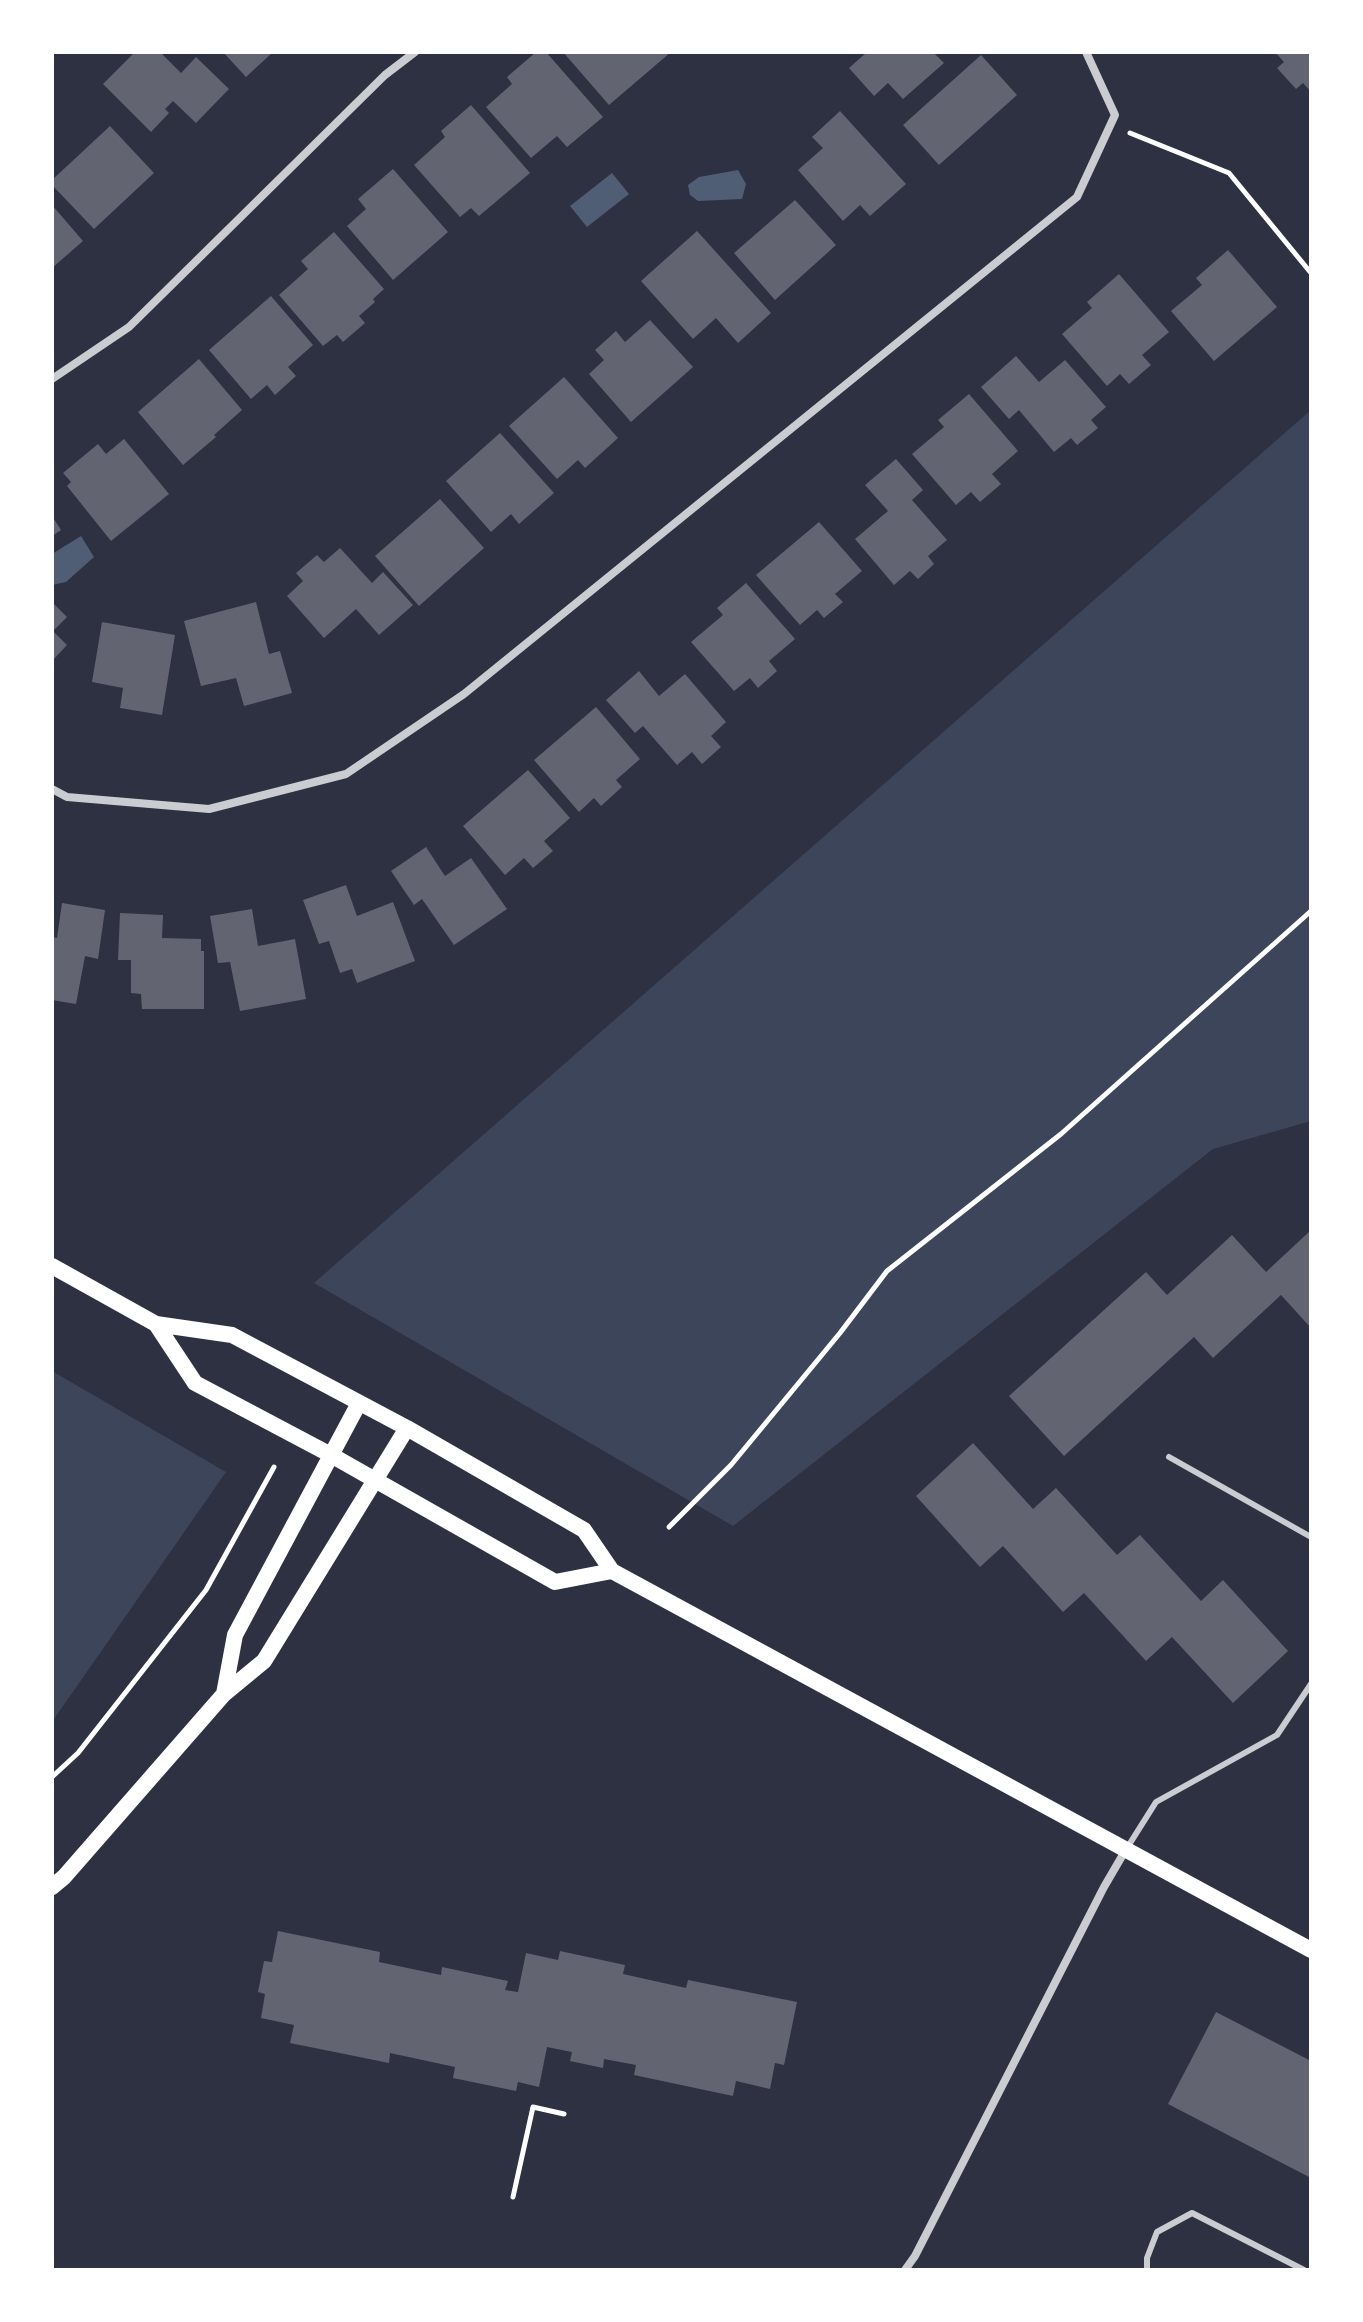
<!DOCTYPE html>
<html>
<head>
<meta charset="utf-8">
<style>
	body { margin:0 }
	#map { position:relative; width:1363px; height:2322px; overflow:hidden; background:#2d3142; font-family:"Alegreya Sans",sans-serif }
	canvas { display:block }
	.frame { position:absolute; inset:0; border:54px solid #fff; pointer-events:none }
</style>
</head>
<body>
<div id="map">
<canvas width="1363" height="2322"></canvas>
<div class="frame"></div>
</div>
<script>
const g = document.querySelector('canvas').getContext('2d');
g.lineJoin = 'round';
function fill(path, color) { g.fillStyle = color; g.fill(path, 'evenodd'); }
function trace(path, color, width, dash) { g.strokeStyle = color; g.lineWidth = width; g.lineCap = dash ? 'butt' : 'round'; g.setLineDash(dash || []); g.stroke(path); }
fill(new Path2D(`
	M1311,410V1121L1213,1149L733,1526L314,1283Z
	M52,1371L226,1472L52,1722Z`), '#3c4559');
fill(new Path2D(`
	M738,170L746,184L742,199L698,201L690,195L688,185L699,177Z
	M612,173L629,194L587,227L570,206Z
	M81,536L94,557L66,582L52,585V554Z`), '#4f5d75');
fill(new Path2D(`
	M135,52H160L181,73L196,57L229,89L196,123L173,101L165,109L169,113L151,132L103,84Z
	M223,52H273L246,77Z
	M536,52H546L603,117L567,147L557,136L531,158L486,107L512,84L507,77Z
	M563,52H671L609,105Z
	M867,52H933L944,63L903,99L888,83L874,96L849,68Z
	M1275,52H1311V92L1303,83L1296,89L1277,68L1284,62Z
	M981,55L1017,95L939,165L903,125Z
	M471,105L530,173L479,216L471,208L460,217L414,165L445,137L441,131Z
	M840,111L906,184L870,216L860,205L843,221L798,170L823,148L812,137Z
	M110,126L154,173L94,229L52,185V180Z
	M393,169L448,232L393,280L347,226L366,209L358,199Z
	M795,200L836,245L775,300L734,253Z
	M52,205L83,241L52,268Z
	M697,231L771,313L738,343L716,318L693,339L641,281Z
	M334,232L384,289L373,299L375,302L359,316L365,323L343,342L337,335L323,346L279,295L308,269L301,261Z
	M1228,250L1277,307L1214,361L1171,311L1202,285L1196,278Z
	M1119,274L1169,332L1142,355L1151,365L1129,384L1120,374L1107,386L1062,334L1092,308L1087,302Z
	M271,296L313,345L288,367L296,376L275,395L267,385L251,399L209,350Z
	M650,320L693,367L631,422L589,374L604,360L595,350L616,331L625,342Z
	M1016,356L1039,382L1065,360L1106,407L1091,420L1098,428L1077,445L1071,438L1054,452L1019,410L1009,419L981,387Z
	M199,359L242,410L214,435L216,437L183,465L138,412Z
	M564,377L618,438L585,468L578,460L557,479L509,426Z
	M969,394L1018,451L992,474L1001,484L980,502L971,492L956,505L912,454L944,427L938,420Z
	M500,433L554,493L519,524L511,514L491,532L446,481Z
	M124,439L169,494L111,541L67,486L71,482L63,473L98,444L106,454Z
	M896,459L923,490L912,500L947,540L928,556L934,564L918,579L910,571L894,585L855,539L888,511L865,485Z
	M440,499L484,548L419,606L375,556Z
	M52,516L61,530L52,536Z
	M819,522L862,571L835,594L843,602L824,618L817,610L800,625L756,575Z
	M340,548L372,583L383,572L413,605L379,635L356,609L324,638L287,596L303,581L296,573L317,555L324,562Z
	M746,583L795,639L769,661L777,671L758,688L750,678L734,691L691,642L723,615L717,608Z
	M52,602L67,617L53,631L67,645L52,661Z
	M256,602L269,654L280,651L292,693L244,706L236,678L201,686L184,621Z
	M102,622L175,635L162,715L120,708L123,688L92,682Z
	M639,671L659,696L685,674L726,722L711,736L721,747L702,764L692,752L677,765L643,726L635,733L606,700Z
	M596,707L640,759L616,780L622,787L601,806L594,798L579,812L534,760Z
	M528,770L570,818L544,841L553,851L533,868L524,858L505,875L463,826Z
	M426,847L445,876L471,858L507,909L454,945L422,899L414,905L391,871Z
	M346,885L357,916L393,902L415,961L357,983L352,969L340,973L329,941L319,944L303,900Z
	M62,903L105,910L98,959L85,956L76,1004L52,1000V937L57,938Z
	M252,909L258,946L295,939L306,999L240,1011L230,962L218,963L210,916Z
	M120,913L163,915L162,938L201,939V951H204V1009H142L141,994L131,993V960H118Z
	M1311,1230V1328L1281,1295L1213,1358L1194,1337L1064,1456L1009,1396L1146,1272L1167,1295L1232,1235L1266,1272Z
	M973,1443L1033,1509L1056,1488L1117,1555L1140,1535L1201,1601L1223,1580L1288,1651L1233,1703L1172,1637L1146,1661L1084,1593L1063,1612L1003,1546L980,1567L916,1496Z
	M278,1931L380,1952L379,1962L441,1975L442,1967L508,1981L505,1990L518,1992L526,1953L558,1960L560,1951L625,1965L623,1974L686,1988L688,1980L797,2002L784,2065L775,2063L770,2089L736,2081L733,2096L634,2075L636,2065L604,2059L603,2068L570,2061L572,2052L547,2047L539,2087L518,2082L516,2091L453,2078L455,2067L390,2053L389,2063L290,2043L294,2025L261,2018L265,1994L258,1992L264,1961L272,1962Z
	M1216,2012L1311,2061V2178L1168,2104Z`), '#626471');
trace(new Path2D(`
	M1130,133L1229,173L1311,273
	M669,1527L731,1465L840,1333L887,1271L1061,1134L1311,911
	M52,1777L78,1753L206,1590L274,1467
	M513,2197L533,2107L564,2114`), '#fff', 5);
trace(new Path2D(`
	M1169,1457L1311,1537
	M1127,1848L1156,1802L1277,1735L1311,1684
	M1147,2270V2258L1157,2232L1192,2213L1304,2270`), '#caccd0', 6);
trace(new Path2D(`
	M52,379L129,327L385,75L415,52
	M52,789L67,797L209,809L346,774L464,694L1077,197L1115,115L1086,52
	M905,2270L915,2256L1104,1887L1125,1851`), '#caccd0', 8);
trace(new Path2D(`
	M52,1266L156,1324L232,1335L407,1428L584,1530L612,1571L1311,1950
	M156,1324L195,1383L331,1455L555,1582L612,1571
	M224,1694L235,1635L359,1403
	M52,1887L64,1877L224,1694L264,1661L407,1428`), '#fff', 16);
</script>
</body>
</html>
